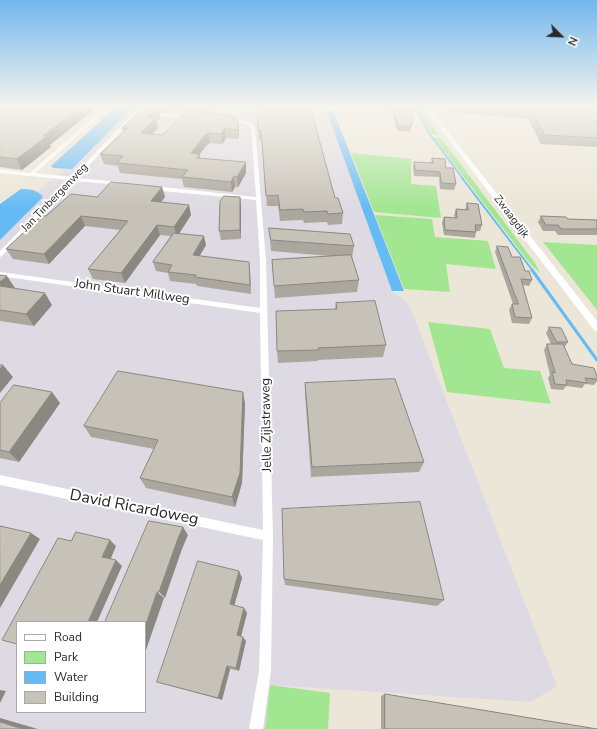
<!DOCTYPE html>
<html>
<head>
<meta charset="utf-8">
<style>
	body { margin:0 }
	#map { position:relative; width:597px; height:729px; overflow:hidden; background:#ece6d8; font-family:"Nunito Sans",sans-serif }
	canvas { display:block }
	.legend { position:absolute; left:16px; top:621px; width:130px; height:92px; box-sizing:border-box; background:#fff; border:1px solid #a9a9a9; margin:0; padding:5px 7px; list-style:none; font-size:12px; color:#282828 }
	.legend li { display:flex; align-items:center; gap:8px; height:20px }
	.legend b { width:20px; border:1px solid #a9a9a9 }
	.north { position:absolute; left:541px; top:16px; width:40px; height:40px; -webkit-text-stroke:3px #fff; paint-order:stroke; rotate:114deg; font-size:11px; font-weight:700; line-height:16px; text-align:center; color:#282828 }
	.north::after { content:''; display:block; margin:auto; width:14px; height:18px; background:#282828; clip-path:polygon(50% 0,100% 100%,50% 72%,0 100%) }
</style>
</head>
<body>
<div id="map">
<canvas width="597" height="729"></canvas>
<ul class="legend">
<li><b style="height:5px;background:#fff"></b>Road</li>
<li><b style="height:11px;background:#a3e691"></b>Park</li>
<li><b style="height:11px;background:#65bbf4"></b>Water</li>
<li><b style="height:11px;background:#c7c2b8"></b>Building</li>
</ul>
<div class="north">N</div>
</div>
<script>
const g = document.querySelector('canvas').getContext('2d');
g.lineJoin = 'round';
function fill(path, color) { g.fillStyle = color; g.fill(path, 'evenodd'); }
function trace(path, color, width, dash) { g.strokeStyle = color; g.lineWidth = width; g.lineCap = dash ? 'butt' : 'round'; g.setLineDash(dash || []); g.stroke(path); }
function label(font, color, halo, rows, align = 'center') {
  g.font = font + ' "Nunito Sans",sans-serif'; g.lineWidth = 4; g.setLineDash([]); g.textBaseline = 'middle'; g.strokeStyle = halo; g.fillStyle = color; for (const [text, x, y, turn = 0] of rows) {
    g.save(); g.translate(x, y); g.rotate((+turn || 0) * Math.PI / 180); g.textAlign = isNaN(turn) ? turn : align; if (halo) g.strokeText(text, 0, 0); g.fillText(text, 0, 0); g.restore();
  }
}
fill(new Path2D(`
	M129,106H327L329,110L328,112L392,291L409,304L557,686L531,702L270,685L265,729H0V228ZM17,622H145V712H17Z`), '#dedae3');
fill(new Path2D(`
	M412,106H419L439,135L431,134Z
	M433,137L441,138L535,263L540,273L531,265Z
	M351,153L411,159V184L436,186L441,218L374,212Z
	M375,215L432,219L435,237L488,241L496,269L446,264L450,292L404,289Z
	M543,242L597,245V310Z
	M428,322L490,329L504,368L540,371L551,404L447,392Z
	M270,685L330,693L328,729H265Z`), '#a3e691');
fill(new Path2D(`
	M117,106H134L72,169L53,168L51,166Z
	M329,110L333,111L335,115L404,291H392L327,112Z
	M21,189C29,189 37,189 43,197L0,240V204Z`), '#65bbf4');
trace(new Path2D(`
	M413,106L426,129L463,179`), '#65bbf4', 1.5);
trace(new Path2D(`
	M462,178L533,271`), '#65bbf4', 2);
trace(new Path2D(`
	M532,270L597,360`), '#65bbf4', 3);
fill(new Path2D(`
	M106,106H111L35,173L72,177L140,106H145L140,112L190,116L192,117L190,118L138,114L77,178L120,182L122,183V185L74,181L2,256L0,257V251L69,180L0,173V169L30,173Z
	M227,119L247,121L255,126L266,261L273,536L271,671L263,729H249L259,671L263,540L0,485V475L263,530L260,313L0,276V272L260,308V261L256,200L153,190L150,188L153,186L256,197L251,127L244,123L226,121L225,120Z`), '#fff');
fill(new Path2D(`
	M423,106H428L597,321V331L594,330Z`), '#fff');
fill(new Path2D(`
	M0,106H31L51,147L22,170L0,167Z
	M152,106H212L207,113L234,116L235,120H238L239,129V139L226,138L222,144L210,143L207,145L200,154V158L246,173L238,187H235L232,192L184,187L182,179L120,173L118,166L104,164L100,154L123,133L122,128L152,107ZM171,107L191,109L192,111L163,135L152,134L158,128L156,122L161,117L159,112L166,113Z
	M269,106H310L335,198L343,213L342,224L328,225L327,222L304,223L303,220L280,221L278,206H267L262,140L259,141L257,112H270Z
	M381,106H405V110L412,125L411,130H410V132L398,131L396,128L392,111L380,110Z
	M448,106H597V147L541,144L528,119L449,112Z
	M432,158L446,168L456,184L454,190L440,189L439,177L414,176L413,167L414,162L431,163Z
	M162,187L165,197L161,202L191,215L179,233L206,245L199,256L249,262L251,294L197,286L196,284L170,281L168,273L156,271L153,262L171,236L160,235L125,283L93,279L88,269L120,230L85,226L49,264L13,259L6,249L46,216L97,197Z
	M240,197L241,206V239L221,240L219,231Z
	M467,203L482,225L480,231H476V232L475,238L444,235L442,223L444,217L455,218L454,215L456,209L465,210Z
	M541,216L568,219L597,220V235H558L555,231H543L538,222Z
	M269,228L354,246L352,258L359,280L357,292L275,298L272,260L329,256L271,251Z
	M497,246L512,257L525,271L532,280L529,286L523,285L532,318L529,324L512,323L509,310L512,304H513L495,252Z
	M0,275L15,288H14L52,305L34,326L0,321Z
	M336,303L386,345L383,357L318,360V361L278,363L277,351L335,309Z
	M549,327L568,342L564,348L572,364L597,376V381L594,385L585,384L582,388L566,386L563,390L551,389L548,378L550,375L544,350L547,344H551L546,333Z
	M305,383L424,462L419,472L311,477L305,394Z
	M0,403H60L19,462L0,458Z
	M245,403L242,483L235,507L146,488L140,478L154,449L91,437L84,426Z
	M239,571L242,578L234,605L244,608L247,613L241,636L246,641L239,671L230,669L222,700L157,682Z
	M284,579L444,600L437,606L285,585Z
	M385,694L597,729H381V696Z`), '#aba79e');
fill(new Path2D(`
	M16,106H20L24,114L13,108Z
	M29,106H31L32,109V114Z
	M83,106H99L50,145L51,147L22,170L17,159L43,136Z
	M164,106H171V107L166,113Z
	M203,106H212L204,116Z
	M158,108L161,117L156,122L158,128L143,143L141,133L147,118Z
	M238,120L239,129V139L238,130Z
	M225,128L226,138L222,144L221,134Z
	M209,133L210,143L207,145L192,163L191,153L205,135Z
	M246,162V173L238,187L237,177Z
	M234,176L235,187L232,192L231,182Z
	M162,187L165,197L154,211L151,201Z
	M240,197L241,206V239L240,230Z
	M189,205L191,215L177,237L174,227Z
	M81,216L85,226L49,264L44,254Z
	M157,225L160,235L125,283L121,273Z
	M204,236L206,245L195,264L193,255Z
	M249,262L250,271L251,294L250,285Z
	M7,276L15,288L5,298L0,291V282Z
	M45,293L52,305L34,326L26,314Z
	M3,365L13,377L0,393V369Z
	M52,392L60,403L19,462L9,452Z
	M243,392L245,403L242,483L235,507L232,497Z
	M183,527L188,535L182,549L165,598L159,592L177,541Z
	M31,533L40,539L0,608V585Z
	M110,540L116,546L109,563L102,557Z
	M116,560L122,566L97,622H88Z
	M239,571L242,578L233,610L230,604Z
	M157,592L164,598L145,653V627Z
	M244,608L247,613L240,640L237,635Z
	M243,637L246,641L239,671L236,668Z
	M227,666L230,669L222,700L218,698Z
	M0,690L6,691L0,703Z
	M0,718L38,729H23L0,722Z`), '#8b8881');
const building = new Path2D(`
	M0,106H16L13,108L52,110L58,106H83L43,136H47L17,159L0,157Z
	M270,106H310L335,198H338L343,213L328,214L327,211L304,212L303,209L280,210L278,195L266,196L261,130L258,131L257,112H271Z
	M390,106H405V110L413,111L412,125H410L411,127L399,126L397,123L392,107Z
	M485,106H597V138L545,135L531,110Z
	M146,107L158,108L147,118L155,119L141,133L163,135L186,110L234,116L232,119L238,120V130L225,128L221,134L209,133L205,135L191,153L200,154L197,158L246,162L237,177L234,176L231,182L182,177L188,170L117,163L123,156L100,154L128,128H122Z
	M432,158L445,159L446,168H453L456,184L441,183L440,172L415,170L414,162L433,163Z
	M111,182L162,187L151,201L189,205L174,227L157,225L121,273L88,269L128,221L81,216L44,254L6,249L42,215L46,216L71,194L97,197Z
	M224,196L240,197V230L219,231L220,202Z
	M467,203L478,204L482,225H475L476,232L445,230L444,217L457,218L456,209L468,210Z
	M541,216L566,217L568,219L597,220V229H561L558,225H546Z
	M269,228L350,234L354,246L271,240Z
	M174,233L204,236L193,255L249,262L250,285L195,277L196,275L168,272L172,265L153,262Z
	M497,246L508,247L512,257H520L525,271H529L532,280L521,279L532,318L515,317L512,304H518Z
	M351,255L359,280L274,286L272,260Z
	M0,275L7,276L0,282Z
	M0,286L45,293L26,314L0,310Z
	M375,301L386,345L318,348L319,350L277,351L276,311L337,309L336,303Z
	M549,327L561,328L568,342H557Z
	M547,344H563L572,364L594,368L597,376V379L585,378L587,383L566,380L567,385L555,384L552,372L555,373Z
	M0,365H3L0,369Z
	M118,371L243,392L240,473L232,497L140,478L158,440L84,426Z
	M395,379L424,462L312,467L305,383Z
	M14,385L52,392L9,452L0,450V403Z
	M420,502L444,600L284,579L282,509Z
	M149,521L183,527L177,541L159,592H157L145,627V622H105Z
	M0,526L31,533L0,585Z
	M76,532L110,540L102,557L116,560L88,622H17V644L2,640L58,538L71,541Z
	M198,561L239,571L230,604L244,608L237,635L243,637L236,668L227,666L218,698L157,682Z
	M385,694L597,729H385Z
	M0,722L23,729H0Z`);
fill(building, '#c7c2b8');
trace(building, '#8b8881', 1);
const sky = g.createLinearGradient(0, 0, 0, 208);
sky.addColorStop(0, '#73b7ed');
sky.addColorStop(0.51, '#f6f4ed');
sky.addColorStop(1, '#f6f4ed00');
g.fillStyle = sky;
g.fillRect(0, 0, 597, 208);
label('11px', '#282828', '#fff', [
	["Jan Tinbergenweg",55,198,-46],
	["Zwaagdijk",511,217,53]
]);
label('13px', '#282828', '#fff', [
	["John Stuart Millweg",132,292,8],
	["Jelle Zijlstraweg",267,425,-91]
]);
label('16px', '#282828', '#fff', [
	["David Ricardoweg",134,508,11]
]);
</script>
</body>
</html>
